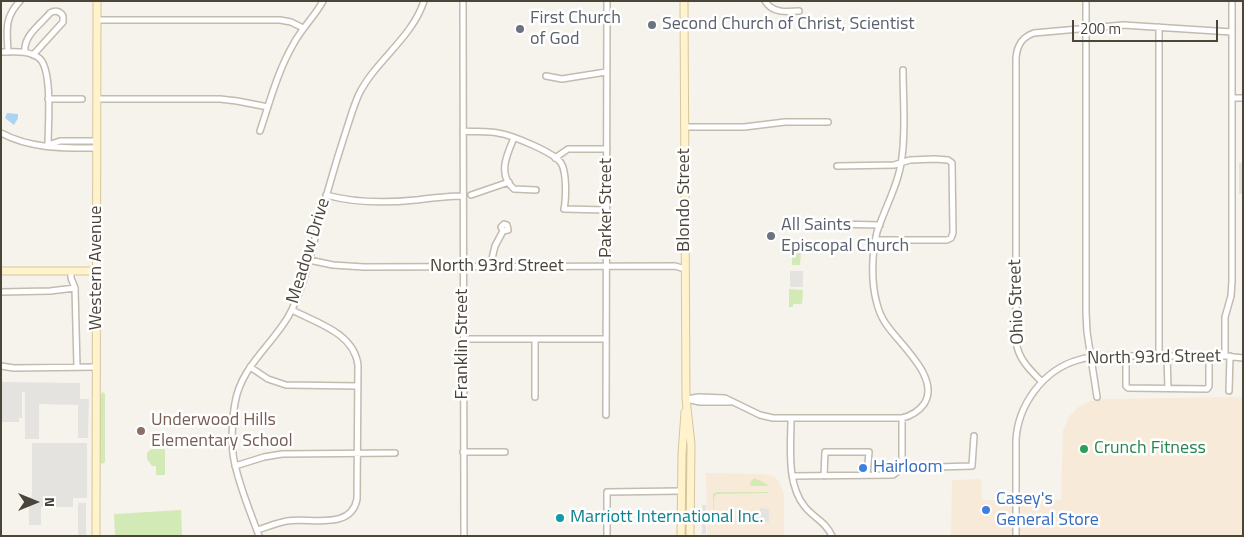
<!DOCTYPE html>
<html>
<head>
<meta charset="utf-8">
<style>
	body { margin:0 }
	#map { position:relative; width:1244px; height:537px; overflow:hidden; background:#f6f3ec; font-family:"Titillium Web",sans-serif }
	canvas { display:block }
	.frame { position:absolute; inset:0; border:2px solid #4b4439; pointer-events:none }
	.north { position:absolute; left:10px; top:477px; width:50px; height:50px; -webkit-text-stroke:4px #fff; paint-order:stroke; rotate:90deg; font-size:14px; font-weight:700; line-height:20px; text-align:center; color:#4b4439 }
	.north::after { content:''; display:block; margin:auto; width:18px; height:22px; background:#4b4439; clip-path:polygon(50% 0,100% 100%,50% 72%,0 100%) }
	.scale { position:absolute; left:1072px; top:20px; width:146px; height:22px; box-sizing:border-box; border:2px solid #4b4439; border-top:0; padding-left:6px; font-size:15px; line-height:18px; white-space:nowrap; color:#4b4439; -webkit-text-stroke:4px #fff; paint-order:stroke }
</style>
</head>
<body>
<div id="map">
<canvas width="1244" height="537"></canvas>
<div class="frame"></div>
<div class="north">N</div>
<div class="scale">200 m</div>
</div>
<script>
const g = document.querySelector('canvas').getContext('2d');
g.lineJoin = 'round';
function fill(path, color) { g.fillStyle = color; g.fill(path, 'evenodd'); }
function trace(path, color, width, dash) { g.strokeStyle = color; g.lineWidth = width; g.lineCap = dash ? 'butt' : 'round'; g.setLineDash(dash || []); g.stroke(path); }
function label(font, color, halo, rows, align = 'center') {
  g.font = font + ' "Titillium Web",sans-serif'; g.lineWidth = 5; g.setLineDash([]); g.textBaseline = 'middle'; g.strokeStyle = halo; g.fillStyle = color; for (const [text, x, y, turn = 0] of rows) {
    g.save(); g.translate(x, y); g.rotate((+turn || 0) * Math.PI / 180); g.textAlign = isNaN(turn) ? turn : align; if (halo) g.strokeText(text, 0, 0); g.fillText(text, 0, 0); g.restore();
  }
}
fill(new Path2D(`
	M1243,397V536H951L952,480L981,479L982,500H1061L1063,430L1069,417L1077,408L1088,402L1103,399Z
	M706,473L762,474L772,476L778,480L784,494V536H707Z`), '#f7ead8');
fill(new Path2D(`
	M792,252L801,253L800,265H792Z
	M789,289L803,290L802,304H793V307H789Z
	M103,392L105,394V462L102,464L100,462L99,396Z
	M151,449H165V475H156V466H152L147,459V453Z
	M754,478L767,484L768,486H750L751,481Z
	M717,492H768V493L716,494L714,498V522L713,497V494Z
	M181,510L182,536H115L114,514Z`), '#d2eab5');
fill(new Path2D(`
	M1239,163H1243V194H1239Z
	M790,271H803V287H790Z
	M1,382L80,383V399H89L88,438H78V405L39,404V439H25V392H22V418H19V422H1Z
	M32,443H87V498H73V507H41V525H29V497H32Z
	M78,503H86V536H78Z
	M702,505H706V534H702Z
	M760,508L769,509V522H760Z
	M721,519H751V523H721Z`), '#e5e3e0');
fill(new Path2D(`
	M7,113L18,114V118L14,125L5,118Z`), '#a9d4f2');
const street = new Path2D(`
	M463,1L464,536
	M765,1C772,13 786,12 799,11
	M1086,1V312L1087,332L1097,397
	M97,20H280L291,22L303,28
	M1159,27V356
	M1,52C14,52 28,50 39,58C53,69 48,126 48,145
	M8,52C7,30 4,18 20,1
	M25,52C23,36 40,25 50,13C55,10 60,11 63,16V22L33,55
	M546,76L562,79L606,72
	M1232,98H1243
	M48,99H82
	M97,99H220L237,101L268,107
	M685,127H744L785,122H828
	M260,131C270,101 278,70 294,43C302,28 315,16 323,1
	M463,131C475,132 487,131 498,133C511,135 554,152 561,163C567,172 566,199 564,209L606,210
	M1,133C31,149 64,148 97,148
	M514,138C507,154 497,175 514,189L536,190
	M48,145L60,141H97
	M555,158L568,149H607
	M837,166L894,165L910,160L935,159L948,160L952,163L953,233L951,238L947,240H876
	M326,195C355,203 387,203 416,200C432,198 447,196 463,196
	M471,195L509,182
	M835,224L880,225
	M309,260L333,265L364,267L675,266L685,269
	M490,267L495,246L503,231L501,227L504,224L507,225L508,230L503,231
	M71,271V278L75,288
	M1,292L50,291L75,288L77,367
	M465,339H606
	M1126,356V386L1128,388L1207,389L1209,386V356
	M1167,356L1168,388
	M1225,356V317L1231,296L1232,281V1
	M1,366L14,368L96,367
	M250,367L268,379L286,385L358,386
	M1042,382C1030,370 1018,359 1016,341V58C1017,45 1022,37 1034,33L1123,25L1232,32
	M1229,391L1230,356
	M535,397V339
	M686,399L699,397L725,398L760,415L773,418H902C911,416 918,412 924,404C941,378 900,345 886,324C881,317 878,309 876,300C871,280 872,252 877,232C885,207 899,184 902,157C906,129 903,98 903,70
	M686,399L700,402H730
	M606,415L607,1
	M902,418V468L972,466L974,436
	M791,419C791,446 786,484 805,507C814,518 826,522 832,536
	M463,452H505
	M235,466L264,457L282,454L395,453
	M792,476L893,475L902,468
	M824,476L825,452H869L867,475
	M257,530C267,527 276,523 287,521C310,517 351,531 357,499L358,365C354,333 317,323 292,310
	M259,536C250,511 239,486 234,460C231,445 232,419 235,403C241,367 270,347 288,317C301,294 307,268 314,242C323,207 333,171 344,137C349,122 353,107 359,94C376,60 412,38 424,1
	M607,536V492L681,491
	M1016,536V440C1018,405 1043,370 1078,360C1097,354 1117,356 1136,356C1165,356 1195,356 1225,356L1243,358`);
const secondary = new Path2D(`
	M684,1L686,399L691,444L690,536
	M1,271H97
	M96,536L97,1
	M681,536L682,454L685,412`);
trace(street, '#c2bbae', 8);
trace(secondary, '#d6c79b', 9);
trace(street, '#fff', 5);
trace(secondary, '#fff3cd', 7);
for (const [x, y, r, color] of [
	[652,25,5,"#6b7280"],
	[520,29,5,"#6b7280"],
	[771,236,5,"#6b7280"],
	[141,431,5,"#8d6e63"],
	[1084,449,5,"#2e9e5b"],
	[863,468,5,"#3f7fe0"],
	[986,510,5,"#3f7fe0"],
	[560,518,5,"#0f9aa8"]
]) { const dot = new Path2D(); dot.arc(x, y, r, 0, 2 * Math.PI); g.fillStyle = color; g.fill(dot); trace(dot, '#fff', 2); }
label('18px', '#5b616d', '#fff', [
	["First Church",530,19],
	["of God",530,40],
	["Second Church of Christ, Scientist",662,25],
	["All Saints",781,226],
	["Episcopal Church",781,247]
], 'left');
label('18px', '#4b4439', '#fff', [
	["Blondo Street",685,200,-90],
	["Parker Street",607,208,-90],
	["Meadow Drive",309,251,-73],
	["North 93rd Street",497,267],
	["Western Avenue",97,268,-90],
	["Ohio Street",1017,302,-92],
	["Franklin Street",463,344,-90],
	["North 93rd Street",1154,358,-1]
]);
label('18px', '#785e54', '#fff', [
	["Underwood Hills",151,421],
	["Elementary School",151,442]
], 'left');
label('18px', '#27864d', '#fff', [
	["Crunch Fitness",1094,449]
], 'left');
label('18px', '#366cbe', '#fff', [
	["Hairloom",873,468],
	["Casey's",996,500],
	["General Store",996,521]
], 'left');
label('18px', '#0d838f', '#fff', [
	["Marriott International Inc.",570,518]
], 'left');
</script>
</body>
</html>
